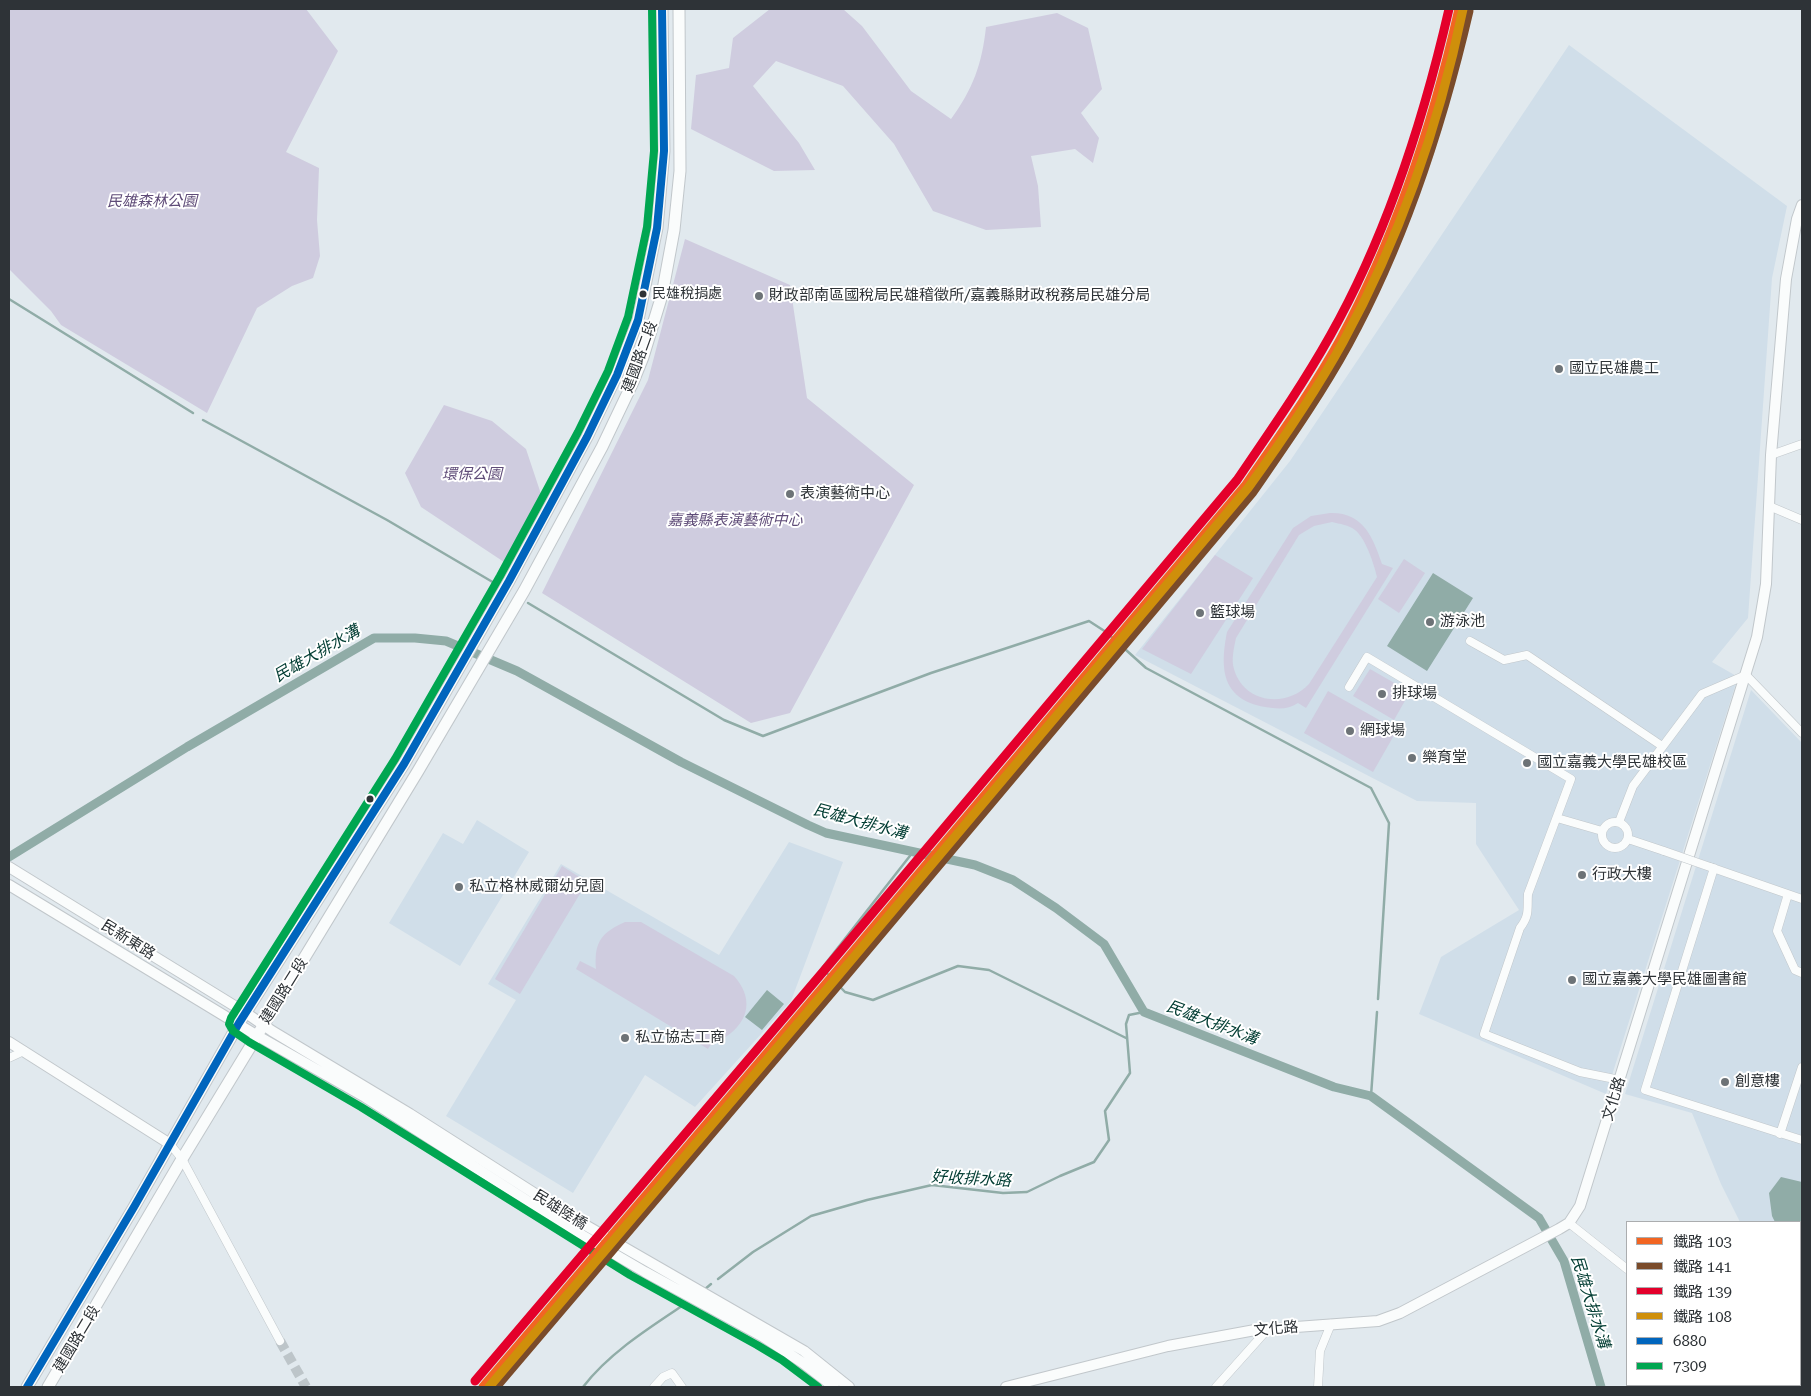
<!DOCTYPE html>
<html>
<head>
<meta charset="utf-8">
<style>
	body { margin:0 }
	#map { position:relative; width:1811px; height:1396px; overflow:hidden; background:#e1e9ee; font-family:"Roboto Serif","Noto Sans TC",serif }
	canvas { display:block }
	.frame { position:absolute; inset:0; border:10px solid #2e3337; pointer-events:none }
	.legend { position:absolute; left:1626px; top:1221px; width:175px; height:165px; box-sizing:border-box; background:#fff; border:1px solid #abadaf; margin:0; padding:6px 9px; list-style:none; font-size:15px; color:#2e3337 }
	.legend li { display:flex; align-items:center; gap:10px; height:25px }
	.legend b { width:25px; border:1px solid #abadaf }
</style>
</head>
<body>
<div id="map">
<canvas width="1811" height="1396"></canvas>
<div class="frame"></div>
<ul class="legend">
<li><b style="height:6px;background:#f26522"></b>鐵路 103</li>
<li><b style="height:6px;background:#7a4b2a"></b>鐵路 141</li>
<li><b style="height:6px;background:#e4002b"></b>鐵路 139</li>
<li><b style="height:6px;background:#cf8f0b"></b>鐵路 108</li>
<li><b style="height:6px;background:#0065bd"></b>6880</li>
<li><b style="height:6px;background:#00a651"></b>7309</li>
</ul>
</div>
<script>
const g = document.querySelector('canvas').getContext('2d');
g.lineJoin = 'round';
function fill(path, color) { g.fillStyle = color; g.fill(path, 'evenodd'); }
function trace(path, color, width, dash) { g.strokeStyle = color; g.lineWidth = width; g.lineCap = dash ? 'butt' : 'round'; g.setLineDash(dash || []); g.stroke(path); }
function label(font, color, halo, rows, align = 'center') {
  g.font = font + ' "Roboto Serif","Noto Sans TC",serif'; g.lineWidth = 4; g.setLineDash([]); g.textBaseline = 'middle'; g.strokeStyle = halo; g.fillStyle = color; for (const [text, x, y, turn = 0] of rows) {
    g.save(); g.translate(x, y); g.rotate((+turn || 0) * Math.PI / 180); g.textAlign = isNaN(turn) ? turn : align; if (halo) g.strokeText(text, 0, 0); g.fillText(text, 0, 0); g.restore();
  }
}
fill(new Path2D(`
	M1569,45L1787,206L1772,278L1748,618L1712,662L1738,677L1606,1094L1419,1014L1441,957L1519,910L1476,844V803L1417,801L1135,655L1290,461Z
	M1751,690L1802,743V1373L1800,1372V1222H1740L1721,1184L1692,1113L1625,1094Z
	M477,820L529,852L460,966L389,923L443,833L463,844Z
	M789,842L843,862L791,1001L695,1107L645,1075L573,1193L446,1116L516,1000L488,984L561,864L719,955Z
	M1634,1385H1749L1748,1387H1639Z`), '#d0dee9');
fill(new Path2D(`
	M9,9H306L338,51L286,152L319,168L317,220L320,256L313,278L292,286L257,308L207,413L61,325L51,311L9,269Z
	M770,9H843L862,26L911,91L951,119C973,89 982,64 986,27L1057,13L1088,28L1102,89L1081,113L1099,138L1093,163L1075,149L1031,156L1038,186L1041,227L986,230L933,211L894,144L843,86L776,61L753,86L799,143L815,170L774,171L691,129L696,75L729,68L733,38Z
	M685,239L790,285L807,398L914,485L790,713L751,723L542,593L648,380Z
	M444,405L492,421L526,449L542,497L504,562L421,507L405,473Z
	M1330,513C1363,512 1373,537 1382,564L1393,568L1306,708L1298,703C1288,710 1277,709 1265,707C1221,699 1220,668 1227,632L1293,528L1311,516ZM1332,522C1340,524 1349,525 1355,530C1366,539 1374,564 1377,577L1309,684C1287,708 1244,704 1234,669C1231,660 1234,648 1236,638L1299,535L1314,526Z
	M1215,555L1253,578L1191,674L1142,649Z
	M1404,559L1425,573L1399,613L1378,599Z
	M1370,669L1410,692L1394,720L1353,696Z
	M1328,691L1397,730L1373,772L1304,733Z
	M562,866L587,882L520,994L495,979Z
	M625,922H641L734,976C753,997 750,1020 727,1036C719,1042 714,1039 708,1049L576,969L580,961L596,969C594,942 601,933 625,922Z`), '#cfccdf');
fill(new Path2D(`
	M1433,573L1473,598L1427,671L1387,646Z
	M767,990L784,1004L762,1030L745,1017Z
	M1781,1177L1802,1182V1246L1800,1245V1222H1775L1772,1216L1769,1193Z`), '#90aca7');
trace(new Path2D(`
	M9,299L193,413
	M203,420L387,520L496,584
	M528,603L724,720L763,736L931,673L1089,621L1106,632L1146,668L1371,788L1389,823L1378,999
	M913,852L822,968L845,992L873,1000L958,966L989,970L1126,1038
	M1371,1096L1377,1012
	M718,1279L753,1252L811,1216L867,1200L932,1185L1003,1193L1027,1192L1060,1176L1094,1162L1109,1140L1105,1111L1130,1073L1126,1024L1129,1015L1144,1012
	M704,1290L711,1284
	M583,1387C609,1353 649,1328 685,1304`), '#90aca7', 2.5);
trace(new Path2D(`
	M9,857L187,747L374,638H415L446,641L517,671L681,762L808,825L826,833L975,865L1013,880L1056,908L1104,944L1144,1012L1334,1087L1371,1096L1539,1218L1564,1261L1601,1387`), '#90aca7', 9);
trace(new Path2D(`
	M280,1341L306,1387`), '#bdc5c9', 10, [10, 5]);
const street = new Path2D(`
	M1771,455L1802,444
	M1769,506L1802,520
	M1470,641L1504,660L1527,655L1662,746
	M1349,687L1367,657L1571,779L1528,894C1527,909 1530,915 1520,928L1484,1034L1580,1072L1620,1080
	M1557,818L1602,831
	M1602 835a13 13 0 1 1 26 0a13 13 0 1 1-26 0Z
	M1619,822L1633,786L1702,694L1746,675L1802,733
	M1628,839L1664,851
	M1710,867L1802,899
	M1714,868L1645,1090L1802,1140
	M1788,894L1777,931L1795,970L1802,973
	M9,1058L24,1051
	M1780,1134L1802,1067
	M170,1144L182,1159L280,1341
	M1569,1223L1627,1269
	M1800,1382L1802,1384
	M654,1387L663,1377L672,1373L682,1387
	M1216,1387L1267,1330
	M1318,1387L1320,1351L1331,1324`);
const secondary = new Path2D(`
	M9,867L246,1013L272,1031L410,1114L573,1218L804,1351L849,1387
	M9,885L256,1035L365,1097L568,1227L645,1272L762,1336L803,1363L834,1387
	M9,1042L170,1144
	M1006,1387L1168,1346L1255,1330L1378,1321L1400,1313L1559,1229L1569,1223L1580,1206L1757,637L1766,584L1771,455L1786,279L1797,219L1802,205`);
const primary = new Path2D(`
	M27,1387L134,1207L239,1023L404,764L509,581L587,437L617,375L638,320L657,228L664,151L662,9
	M48,1387L182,1159L418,771L524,591L602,447L633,382L643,357L662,295L674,230L680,171L679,9`);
trace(street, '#c1c7cb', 9);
trace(secondary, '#c1c7cb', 12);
trace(primary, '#c1c7cb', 13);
trace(street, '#fafcfc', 8);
trace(secondary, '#fafcfc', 10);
trace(primary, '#fafcfc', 11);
const streetBridge = new Path2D(`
	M1664,851L1710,867`);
trace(streetBridge, '#c1c7cb', 9, []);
trace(streetBridge, '#fafcfc', 8);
trace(new Path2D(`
	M27,1387L134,1207L239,1023L404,764L509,581L587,437L617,375L638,320L657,228L664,151L662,9`), '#0065bd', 8);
trace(new Path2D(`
	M652,9L654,151L647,227L628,317L608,371L578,432L500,576L395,759L231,1018L229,1024L233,1031L249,1042L361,1107L630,1275L757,1345L782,1360L818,1387`), '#00a651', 8);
trace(new Path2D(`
	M483,1387L836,972L1245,486C1278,438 1312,391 1340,340C1396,236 1433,124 1459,9`), '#f26522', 9);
trace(new Path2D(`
	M496,1387L844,978L1253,492C1286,444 1320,396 1348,345C1405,241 1442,127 1469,11`), '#7a4b2a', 9);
trace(new Path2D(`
	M475,1381L828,966L1237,480C1269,433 1302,386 1330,336C1387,235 1423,122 1449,9`), '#e4002b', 9);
trace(new Path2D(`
	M489,1387L827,989L1248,488C1282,441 1315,393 1343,342C1400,238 1439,125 1463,9`), '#cf8f0b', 9);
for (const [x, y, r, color] of [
	[643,294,4.5,"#2e3337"],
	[759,296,5,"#6d7377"],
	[1559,369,5,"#6d7377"],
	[790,494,5,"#6d7377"],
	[1200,613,5,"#6d7377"],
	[1430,622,5,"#6d7377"],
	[1382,694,5,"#6d7377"],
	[1350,731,5,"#6d7377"],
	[1412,758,5,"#6d7377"],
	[1527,763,5,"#6d7377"],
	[370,799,4.5,"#2e3337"],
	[1582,875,5,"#6d7377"],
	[459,887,5,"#6d7377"],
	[1572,980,5,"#6d7377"],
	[625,1038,5,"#6d7377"],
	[1725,1082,5,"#6d7377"]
]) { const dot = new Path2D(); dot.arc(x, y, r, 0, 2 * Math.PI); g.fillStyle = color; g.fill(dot); trace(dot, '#fff', 2); }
label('14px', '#2e3337', '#fff', [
	["民雄稅捐處",652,294]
], 'left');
label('italic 15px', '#5f4c78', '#fff', [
	["民雄森林公園",152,202],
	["環保公園",472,475],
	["嘉義縣表演藝術中心",735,521]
]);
label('15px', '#2e3337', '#fff', [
	["財政部南區國稅局民雄稽徵所/嘉義縣財政稅務局民雄分局",769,296],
	["國立民雄農工",1569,369],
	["表演藝術中心",800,494],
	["籃球場",1210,613],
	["游泳池",1440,622],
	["排球場",1392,694],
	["網球場",1360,731],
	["樂育堂",1422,758],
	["國立嘉義大學民雄校區",1537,763],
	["行政大樓",1592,875],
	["私立格林威爾幼兒園",469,887],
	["國立嘉義大學民雄圖書館",1582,980],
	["私立協志工商",635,1038],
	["創意樓",1735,1082]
], 'left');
label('15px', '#2e3337', '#fff', [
	["建國路二段",640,357,-70],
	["民新東路",128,940,32],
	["建國路二段",284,991,-58],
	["文化路",1614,1099,-73],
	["民雄陸橋",560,1210,32],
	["文化路",1276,1329,-5],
	["建國路二段",77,1339,-59]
]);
label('italic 16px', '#013c32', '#fff', [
	["民雄大排水溝",317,654,-30],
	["民雄大排水溝",860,822,15],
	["民雄大排水溝",1212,1023,21],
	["好收排水路",971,1179,3],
	["民雄大排水溝",1590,1302,73]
]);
</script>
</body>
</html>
